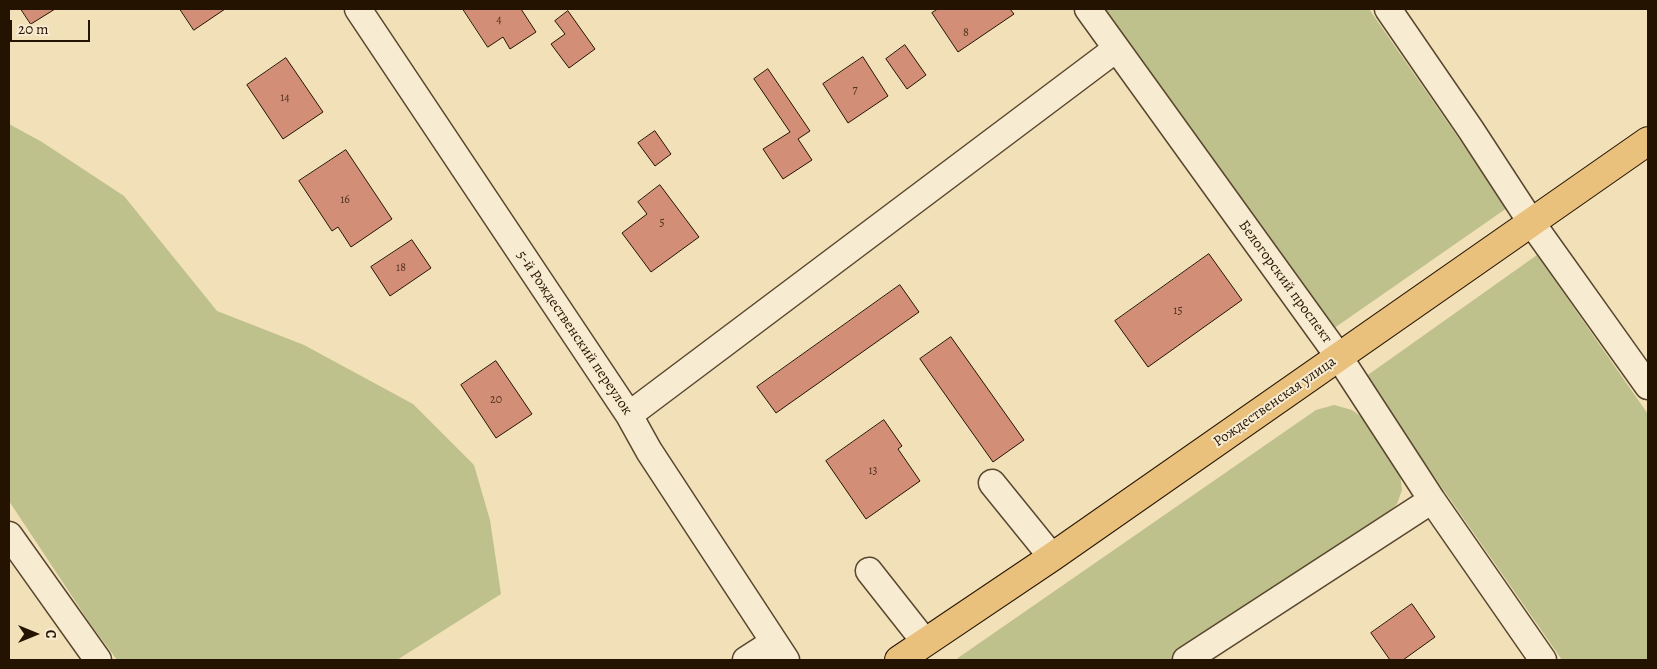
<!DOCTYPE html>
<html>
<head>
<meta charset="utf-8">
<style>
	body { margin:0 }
	#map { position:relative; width:1657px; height:669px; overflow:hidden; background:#f2e0b8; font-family:Alegreya,serif }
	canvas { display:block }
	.frame { position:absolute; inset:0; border:10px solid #241300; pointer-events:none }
	.north { position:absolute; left:10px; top:609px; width:50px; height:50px; -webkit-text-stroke:4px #f7ebd1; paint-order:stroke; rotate:90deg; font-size:14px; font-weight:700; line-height:20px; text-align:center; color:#241300 }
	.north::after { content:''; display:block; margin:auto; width:18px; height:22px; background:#241300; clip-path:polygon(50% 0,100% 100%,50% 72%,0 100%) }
	.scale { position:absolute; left:10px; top:20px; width:80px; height:22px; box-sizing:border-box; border:2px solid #241300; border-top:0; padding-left:6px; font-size:15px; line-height:18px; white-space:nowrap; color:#241300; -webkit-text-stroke:4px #f7ebd1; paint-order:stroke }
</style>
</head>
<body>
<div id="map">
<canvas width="1657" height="669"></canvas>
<div class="frame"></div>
<div class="north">С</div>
<div class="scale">20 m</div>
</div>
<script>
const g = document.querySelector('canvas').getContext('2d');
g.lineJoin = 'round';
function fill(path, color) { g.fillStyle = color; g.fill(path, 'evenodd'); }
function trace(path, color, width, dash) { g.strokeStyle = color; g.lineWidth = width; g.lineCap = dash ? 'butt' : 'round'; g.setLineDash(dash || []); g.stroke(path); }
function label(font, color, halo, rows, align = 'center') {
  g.font = font + ' Alegreya,serif'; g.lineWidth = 4; g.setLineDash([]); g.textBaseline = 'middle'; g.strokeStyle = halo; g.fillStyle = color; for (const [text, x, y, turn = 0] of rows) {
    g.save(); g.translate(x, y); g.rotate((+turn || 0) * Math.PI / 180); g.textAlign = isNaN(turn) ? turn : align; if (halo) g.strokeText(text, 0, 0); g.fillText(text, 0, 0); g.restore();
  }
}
fill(new Path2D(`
	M1102,9H1369L1507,208L1330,331Z
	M9,124L42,142L124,196L217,311L304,345L413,404L474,465L490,520L501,594L397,660H117L89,622L9,501Z
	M1537,255L1648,414V660H1562L1365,377Z
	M1334,405L1352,410L1367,421L1400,474L1402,490L1397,504L1386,515L1174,660H955L1316,410Z`), '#bec18c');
const building = new Path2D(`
	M21,9H55L31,24Z
	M180,9H225L194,30Z
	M463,9H521L536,32L510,49L503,37L488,47Z
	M938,9H1010L1014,14L958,52L932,13Z
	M568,11L595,49L569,68L551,44L565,34L555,21Z
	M905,45L926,75L907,89L886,59Z
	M863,57L888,96L848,123L823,84Z
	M286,58L323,112L283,139L247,85Z
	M768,69L810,131L798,139L812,160L783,179L763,149L790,132L754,79Z
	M655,131L671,154L655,166L638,143Z
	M346,150L392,219L351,247L338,227L332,231L299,181Z
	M660,185L699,237L651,272L622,233L647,214L638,202Z
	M412,240L431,268L390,296L371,267Z
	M1209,254L1242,300L1148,367L1115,321Z
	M900,285L919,312L776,413L757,387Z
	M951,337L1024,440L993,462L920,359Z
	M496,361L532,414L496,438L461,385Z
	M884,420L902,446L898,449L920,481L866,519L826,461Z
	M1412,604L1435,637L1403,660H1390L1371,633Z`);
fill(building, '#d38e78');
trace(building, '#241300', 1);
const minor = new Path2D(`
	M358,9L629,415L649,451L786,660
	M1088,9L1339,357L1432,500L1543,660
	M1388,9L1471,130L1531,222L1648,386
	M629,415L1116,49
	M992,483L1052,557
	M9,535L98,660
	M869,571L925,642
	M746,660L774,642
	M1186,660L1432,500`);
const major = new Path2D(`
	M899,660L1052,557L1648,141`);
trace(minor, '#58462e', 29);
trace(major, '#241300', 30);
trace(minor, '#f7ebd1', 26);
trace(major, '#e9c07c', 28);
label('12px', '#50321e', null, [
	["4",499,20],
	["8",966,33],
	["7",855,90],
	["14",285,98],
	["16",345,200],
	["5",662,223],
	["18",401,268],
	["15",1178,311],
	["20",496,400],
	["13",873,471]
]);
label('15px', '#241300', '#f7ebd1', [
	["Белогорский проспект",1285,282,54],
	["5-й Рождественский переулок",574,333,56],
	["Рождественская улица",1275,402,-35]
]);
</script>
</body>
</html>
